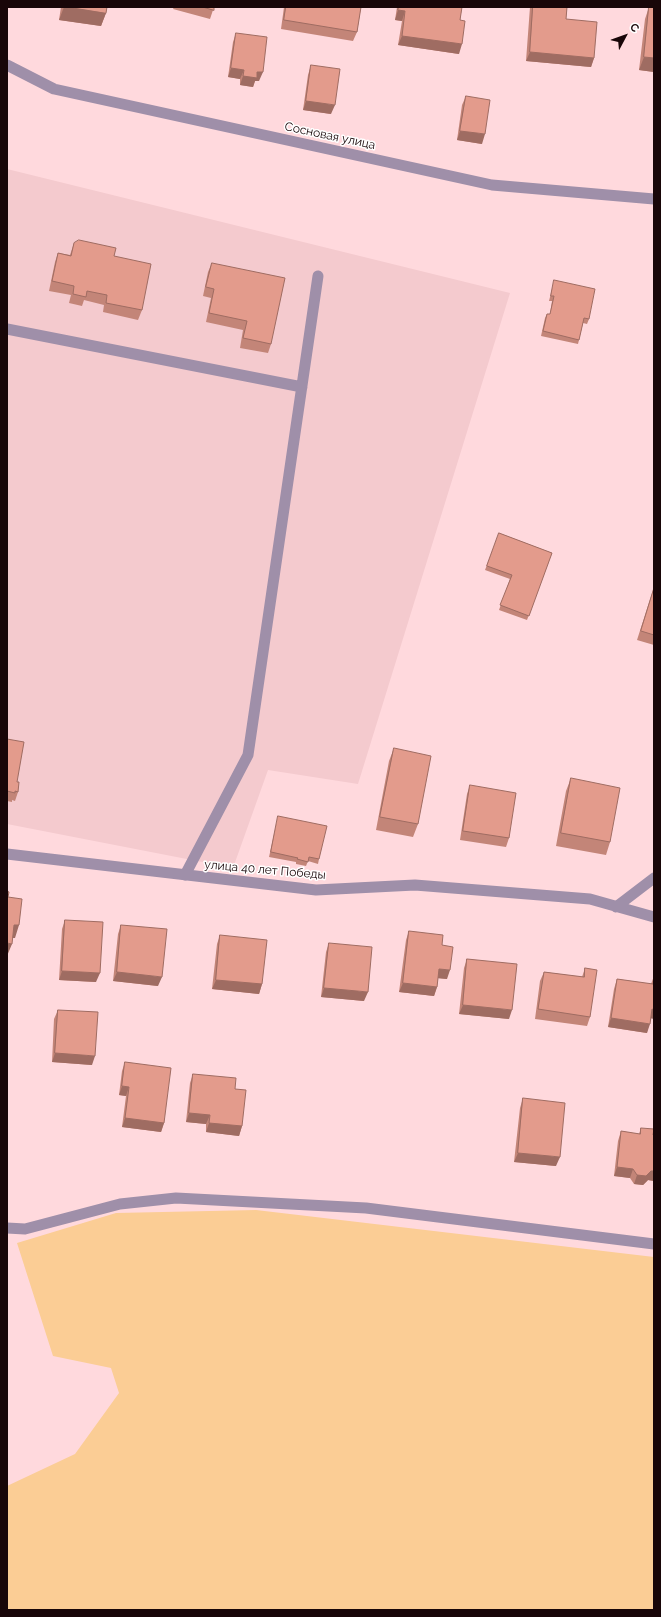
<!DOCTYPE html>
<html>
<head>
<meta charset="utf-8">
<style>
	body { margin:0 }
	#map { position:relative; width:661px; height:1617px; overflow:hidden; background:#ffd9dd; font-family:Raleway,sans-serif }
	canvas { display:block }
	.frame { position:absolute; inset:0; border:8px solid #180608; pointer-events:none }
	.north { position:absolute; left:605px; top:16px; width:40px; height:40px; -webkit-text-stroke:3px #fff; paint-order:stroke; rotate:49deg; font-size:11px; font-weight:700; line-height:16px; text-align:center; color:#180608 }
	.north::after { content:''; display:block; margin:auto; width:14px; height:18px; background:#180608; clip-path:polygon(50% 0,100% 100%,50% 72%,0 100%) }
</style>
</head>
<body>
<div id="map">
<canvas width="661" height="1617"></canvas>
<div class="frame"></div>
<div class="north">С</div>
</div>
<script>
const g = document.querySelector('canvas').getContext('2d');
g.lineJoin = 'round';
function fill(path, color) { g.fillStyle = color; g.fill(path, 'evenodd'); }
function trace(path, color, width, dash) { g.strokeStyle = color; g.lineWidth = width; g.lineCap = dash ? 'butt' : 'round'; g.setLineDash(dash || []); g.stroke(path); }
function label(font, color, halo, rows, align = 'center') {
  g.font = font + ' Raleway,sans-serif'; g.lineWidth = 3; g.setLineDash([]); g.textBaseline = 'middle'; g.strokeStyle = halo; g.fillStyle = color; for (const [text, x, y, turn = 0] of rows) {
    g.save(); g.translate(x, y); g.rotate((+turn || 0) * Math.PI / 180); g.textAlign = isNaN(turn) ? turn : align; if (halo) g.strokeText(text, 0, 0); g.fillText(text, 0, 0); g.restore();
  }
}
fill(new Path2D(`
	M7,169L510,293L358,784L268,770L233,868L7,824Z`), '#f4cace');
fill(new Path2D(`
	M256,1210L654,1257V1610H7V1486L75,1454L119,1393L111,1368L53,1356L17,1243L116,1213Z`), '#fbcd95');
trace(new Path2D(`
	M7,329L302,387
	M185,875L248,755L318,276`), '#9f8fa9', 11);
trace(new Path2D(`
	M7,65L54,89L492,185L654,199
	M7,854L316,890L415,885L590,899L654,917
	M616,907L654,878
	M7,1228L25,1229L120,1204L176,1198L366,1208L654,1244`), '#9f8fa9', 11);
fill(new Path2D(`
	M61,7H107L106,13L101,26L59,20Z
	M174,7H214L210,19L173,9Z
	M284,7H361L357,32L353,41L281,29Z
	M397,7H462L460,20L459,54L398,45L402,21L395,20Z
	M530,7H567L566,19L594,58L591,67L526,61Z
	M649,7L654,72L639,70L645,19Z
	M236,33L259,81H255L253,87L240,85V79L228,77L233,42Z
	M311,65L331,114L303,110L308,75Z
	M466,96L482,144L457,140L462,105Z
	M74,243L114,256L142,310L138,320L103,312L104,305L84,300L82,306L69,303L71,295L49,291L55,262L58,253L70,255Z
	M212,263L271,344L268,353L240,348L243,330L206,322L211,298L203,296L208,272Z
	M554,280L589,319L587,324L583,323L578,344L541,336L545,318L547,314H550L552,301H549L553,285Z
	M499,533L552,553L527,620L499,610L510,579L485,570Z
	M654,587V645L637,640Z
	M7,739L17,782L18,792L15,801L12,800V802L7,801Z
	M394,748L418,824L413,837L376,830L389,761Z
	M571,778L610,842L606,855L556,846L566,791Z
	M470,785L509,838L506,847L460,840L467,794Z
	M278,816L319,859L318,864L308,861L306,866L296,864V862L269,857L277,821Z
	M65,920L96,982L59,980L62,929Z
	M121,925L158,986L113,981L118,934Z
	M409,931L442,945L447,979L438,978L437,987L434,996L399,992L406,940Z
	M220,935L262,984L259,994L212,989L217,944Z
	M329,943L364,1001L321,997L326,952Z
	M467,959L509,1019L459,1014L464,968Z
	M585,968L590,1017L587,1026L535,1019L540,981L544,972L582,977Z
	M654,976L647,1033L608,1027L614,989L617,979L651,984Z
	M58,1010L92,1065L52,1062L54,1019Z
	M125,1062L164,1123L161,1132L122,1127L126,1096L119,1095L122,1071Z
	M193,1074L235,1089L242,1126L239,1136L206,1132V1124L186,1122L190,1083Z
	M523,1098L556,1166L514,1162L520,1108Z
	M641,1128L654,1135V1181L648,1180L643,1185L634,1184L630,1178L614,1176L618,1141L621,1131L639,1134Z`), '#c38578');
fill(new Path2D(`
	M64,7H67L106,13L101,26L59,20Z
	M398,10L405,11L402,21L395,20Z
	M402,36L462,44L459,54L398,45Z
	M530,52L594,58L591,67L526,61Z
	M644,57L654,58V72L639,70Z
	M231,68L244,70L240,79L228,77Z
	M257,72H263L259,81H255L253,87L240,85L243,76Z
	M306,101L335,105L331,114L303,110Z
	M460,131L485,134L482,144L457,140Z
	M14,925H19L15,938H9Z
	M7,943L12,944L7,956Z
	M439,969L450,970L447,979L436,978Z
	M62,971L100,973L96,982L59,980Z
	M117,972L162,977L158,986L113,981Z
	M216,980L262,984L259,994L212,989Z
	M403,983L437,987L434,996L399,992Z
	M324,988L368,992L364,1001L321,997Z
	M463,1005L512,1010L509,1019L459,1014Z
	M652,1009L654,1010V1019L649,1018Z
	M611,1018L650,1024L647,1033L608,1027Z
	M55,1053L95,1056L92,1065L52,1062Z
	M122,1086L129,1087L126,1096L119,1095Z
	M189,1113L210,1115L206,1124L186,1122Z
	M125,1118L164,1123L161,1132L122,1127Z
	M209,1123L242,1126L239,1136L206,1132Z
	M518,1153L560,1157L556,1166L514,1162Z
	M617,1167L633,1169L630,1178L614,1176Z
	M651,1171H654V1181L648,1180L643,1185L634,1184L637,1175Z`), '#9f6c62');
const building = new Path2D(`
	M67,7H107L106,13Z
	M203,7H214V10Z
	M286,7H361L357,32L284,20Z
	M399,7H462L460,20L465,21L462,44L402,36L405,11L398,10Z
	M533,7H567L566,19L597,22L594,58L530,52Z
	M649,7H654V58L644,57Z
	M236,33L267,37L263,72H257V78L243,76L244,70L231,68Z
	M311,65L340,69L335,105L306,101Z
	M466,96L490,100L485,134L460,131Z
	M79,240L116,248L114,256L151,264L142,310L106,303L107,295L87,291L86,297L73,294L74,286L52,281L58,253L71,256L74,243Z
	M212,263L285,278L271,344L243,338L247,321L209,313L214,289L206,287Z
	M554,280L595,289L589,319L584,318L579,340L543,331L547,314H550L554,296H551Z
	M499,533L552,553L529,616L500,605L512,575L487,566Z
	M654,588V635L641,631Z
	M7,739L24,742L17,782H19L18,792L15,791V793L7,791Z
	M394,748L431,756L418,824L380,817Z
	M571,778L620,788L610,842L561,833Z
	M470,785L516,793L509,838L463,831Z
	M278,816L327,826L319,859L309,857L308,862L297,859L298,858L271,852Z
	M7,891L9,892L8,897L22,899L19,925H14L12,944L7,943Z
	M65,920L103,922L100,973L62,971Z
	M121,925L167,929L162,977L117,972Z
	M409,931L443,935L442,945L453,947L450,970L439,969L437,987L403,983Z
	M220,935L267,940L262,984L216,980Z
	M329,943L372,947L368,992L324,988Z
	M467,959L517,964L512,1010L463,1005Z
	M585,968L597,970L590,1017L538,1009L544,972L584,977Z
	M654,976V1010L652,1009L650,1024L611,1018L617,979L653,984Z
	M58,1010L98,1012L95,1056L55,1053Z
	M125,1062L171,1068L164,1123L125,1118L129,1087L122,1086Z
	M193,1074L236,1078L235,1089L246,1090L242,1126L209,1123L210,1115L189,1113Z
	M523,1098L565,1103L560,1157L518,1153Z
	M641,1128L654,1129L653,1135H654V1171H651L646,1176L637,1175L633,1169L617,1167L621,1131L640,1134Z`);
fill(building, '#e39b8c');
trace(building, '#9f6c62', 1);
label('12px', '#180608', '#fff', [
	["Сосновая улица",330,136,12],
	["улица 40 лет Победы",265,870,5]
]);
</script>
</body>
</html>
